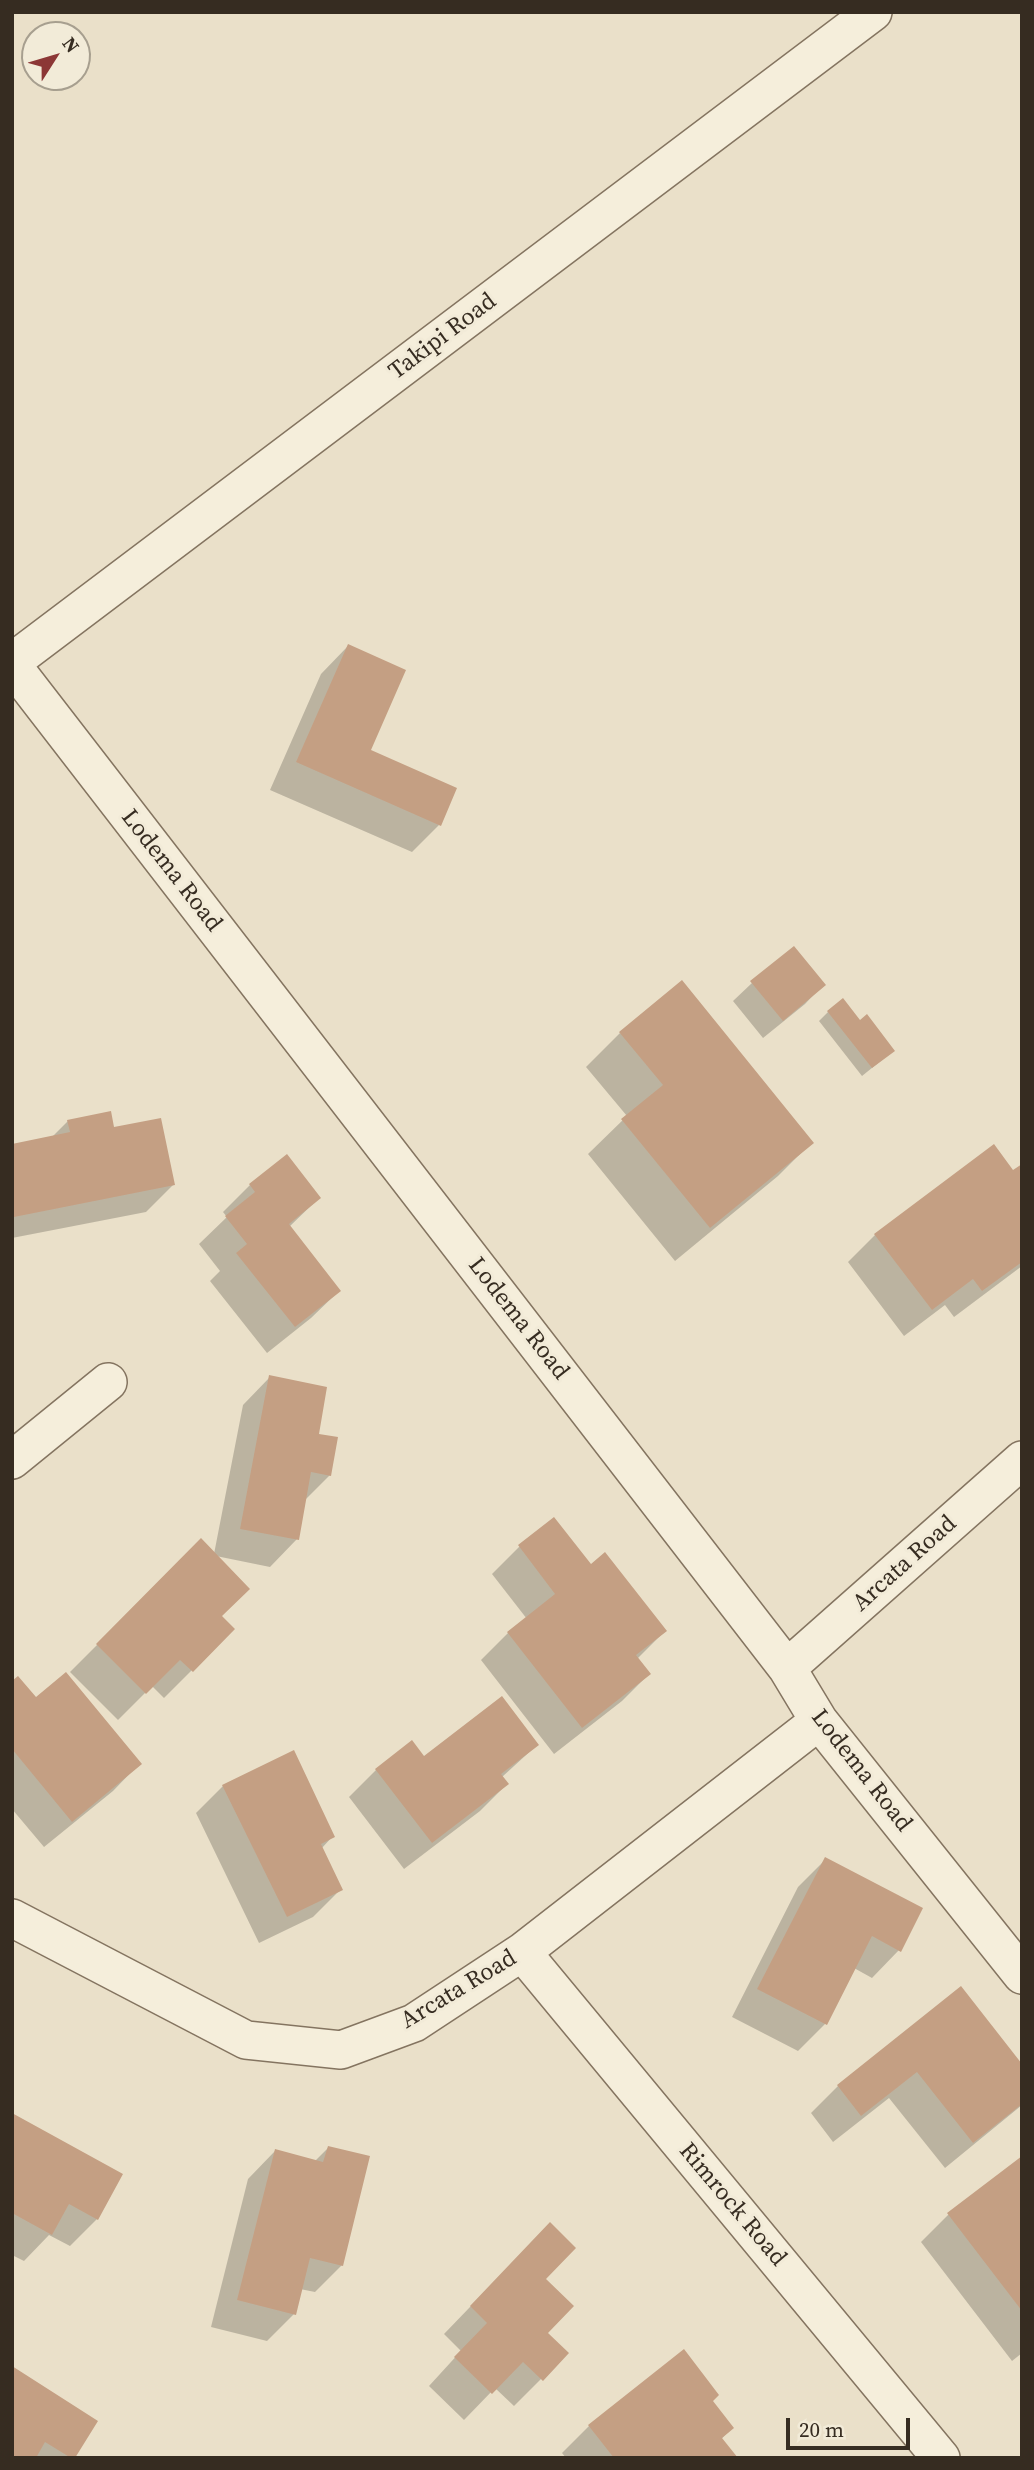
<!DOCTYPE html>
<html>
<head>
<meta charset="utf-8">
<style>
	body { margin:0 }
	#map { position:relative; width:1034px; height:2470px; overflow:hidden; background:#eae0c9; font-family:"Source Serif 4",serif }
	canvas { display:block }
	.frame { position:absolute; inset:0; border:14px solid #362c21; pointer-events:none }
	.north { position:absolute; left:21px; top:21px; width:70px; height:70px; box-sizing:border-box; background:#f2ebd8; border:2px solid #a79f8f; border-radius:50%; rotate:53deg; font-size:19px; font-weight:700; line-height:28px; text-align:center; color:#362c21 }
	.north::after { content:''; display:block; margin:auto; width:24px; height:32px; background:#8c3736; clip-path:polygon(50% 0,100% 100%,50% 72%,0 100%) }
	.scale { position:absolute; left:786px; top:2418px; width:124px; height:32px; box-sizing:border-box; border:4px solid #362c21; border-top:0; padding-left:9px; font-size:21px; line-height:24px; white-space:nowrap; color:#362c21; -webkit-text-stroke:5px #f2ebd8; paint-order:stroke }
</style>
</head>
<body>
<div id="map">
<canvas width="1034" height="2470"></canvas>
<div class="frame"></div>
<div class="north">N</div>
<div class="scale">20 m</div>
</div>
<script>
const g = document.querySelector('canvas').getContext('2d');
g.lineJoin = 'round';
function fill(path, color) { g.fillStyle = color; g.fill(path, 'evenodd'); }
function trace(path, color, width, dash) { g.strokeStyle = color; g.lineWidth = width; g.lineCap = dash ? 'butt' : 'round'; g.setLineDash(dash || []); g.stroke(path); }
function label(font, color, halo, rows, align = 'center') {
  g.font = font + ' "Source Serif 4",serif'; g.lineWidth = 6; g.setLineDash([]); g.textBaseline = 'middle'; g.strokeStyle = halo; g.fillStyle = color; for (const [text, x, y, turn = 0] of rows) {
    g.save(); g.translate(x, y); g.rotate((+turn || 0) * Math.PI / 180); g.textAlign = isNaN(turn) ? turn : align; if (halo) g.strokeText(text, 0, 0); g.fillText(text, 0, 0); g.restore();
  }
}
fill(new Path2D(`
	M348,646L368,751L439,825L412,852L270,790L321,674Z
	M752,983L823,985L805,1004L763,1038L733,1001Z
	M828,1012L859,1022L893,1051L862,1076L819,1021Z
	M620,1033L812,1142L778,1176L675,1261L588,1154L627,1116L586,1067Z
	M68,1121L113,1129L173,1185L146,1212L12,1238V1146L51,1138Z
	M1022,1166V1266L954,1317L945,1305L904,1336L848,1262L875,1235L1013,1173Z
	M250,1185L319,1198L289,1227L339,1291L311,1318L267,1353L210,1281L220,1271L199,1244L227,1217L223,1212Z
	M270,1377L317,1435L330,1475L304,1501L297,1539L270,1567L216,1556L220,1617L233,1629L164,1698L152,1686L118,1720L70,1672L201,1541L214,1554L243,1405Z
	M553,1520L591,1567L665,1631L637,1659L649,1674L622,1701L554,1754L481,1660L508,1633L527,1619L492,1574L519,1547Z
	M12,1683L140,1763L113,1791L44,1847L12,1809Z
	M537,1745L502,1777L507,1784L480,1811L404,1869L349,1797L376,1770L424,1759Z
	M223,1786L333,1836L321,1849L341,1889L313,1917L259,1943L196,1813Z
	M825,1860L899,1950L872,1978L854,1968L825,2024L798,2051L732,2017L798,1887Z
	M961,1989L1022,2067V2105L945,2168L889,2098L833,2142L811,2113L838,2086Z
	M12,2115L97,2219L70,2246L49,2235L24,2261L12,2255Z
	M328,2148L342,2265L315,2292L300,2289L294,2314L267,2341L211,2327L248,2179L275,2151L315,2161Z
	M1022,2159V2353L1012,2361L921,2242L948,2215Z
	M523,2252L546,2333L541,2379L514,2406L495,2388L464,2420L429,2386L461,2351L444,2334Z
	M12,2368L73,2458H12Z
	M711,2401L732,2428L721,2439L736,2458H566L562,2453L589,2426Z`), '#0003');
fill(new Path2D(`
	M348,644L406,670L371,750L457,788L441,826L296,762Z
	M794,946L826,985L783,1021L750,981Z
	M682,980L814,1143L710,1228L621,1119L663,1085L619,1032Z
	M843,998L860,1020L867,1014L895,1051L872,1068L827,1011Z
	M111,1111L114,1127L161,1118L175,1185L14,1217L12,1206V1144L70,1132L67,1120Z
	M994,1144L1013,1170L1022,1164V1262L982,1291L973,1279L932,1310L874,1234Z
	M287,1154L321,1198L289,1224L341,1291L295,1327L236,1253L247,1244L225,1216L255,1192L249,1184Z
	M269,1375L327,1387L319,1434L338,1437L331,1476L311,1472L299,1540L240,1529Z
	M554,1517L591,1564L605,1552L667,1631L636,1655L651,1674L582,1728L507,1632L555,1594L518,1545Z
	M201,1538L250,1589L222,1616L235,1629L193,1672L180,1660L146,1694L96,1644Z
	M66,1672L142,1764L72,1822L12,1749V1681L18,1676L36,1697Z
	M502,1696L539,1745L501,1774L509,1784L432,1843L375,1769L412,1740L424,1756Z
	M294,1750L335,1837L321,1844L343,1890L287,1917L222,1785Z
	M825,1857L923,1908L901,1952L872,1936L827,2025L757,1989Z
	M961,1986L1022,2064V2104L973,2143L917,2072L861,2116L837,2085Z
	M12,2113L123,2174L98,2220L69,2204L52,2235L12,2213Z
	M328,2146L370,2156L343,2266L310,2258L296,2315L237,2300L275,2149L323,2162Z
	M1022,2156V2311L947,2213Z
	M550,2222L576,2248L546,2279L574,2306L548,2333L569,2353L543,2381L523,2362L492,2394L454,2357L487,2323L470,2306Z
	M684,2349L719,2395L713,2401L734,2428L722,2438L738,2458H614L588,2425Z
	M12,2366L98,2421L75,2458H71L45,2442L36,2458H12Z`), '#c49f83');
const street = new Path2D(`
	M12,662L873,12
	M12,665L787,1668L819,1721L1022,1975
	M12,1460L108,1382
	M787,1668L1022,1460
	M12,1918L246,2040L341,2050L414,2023L522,1952L819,1721
	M522,1952L941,2458`);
trace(street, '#847460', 40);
trace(street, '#f5eedb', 37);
label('24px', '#362c21', '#f2ebd8', [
	["Takipi Road",443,337,-37],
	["Lodema Road",171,871,52],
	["Lodema Road",518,1319,52],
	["Arcata Road",905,1564,-42],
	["Lodema Road",861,1771,52],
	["Arcata Road",459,1990,-31],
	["Rimrock Road",732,2205,50]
]);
</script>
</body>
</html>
